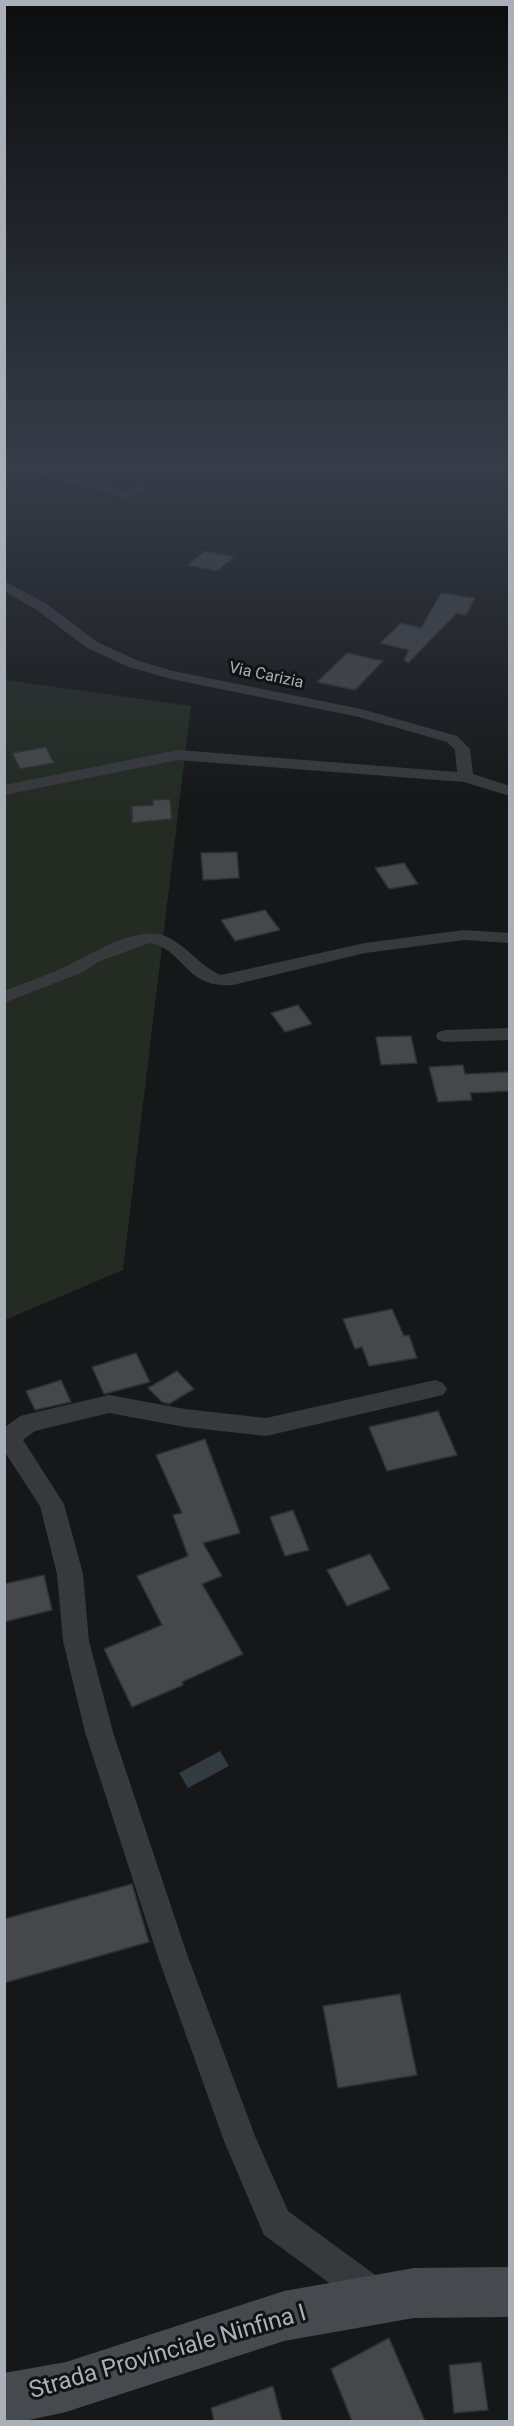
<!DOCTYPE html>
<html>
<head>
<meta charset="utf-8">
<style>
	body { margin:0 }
	#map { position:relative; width:514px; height:2426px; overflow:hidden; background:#161718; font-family:Roboto,sans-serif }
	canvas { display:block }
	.frame { position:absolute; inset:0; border:6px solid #a9b0b8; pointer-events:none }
</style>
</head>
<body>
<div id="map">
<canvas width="514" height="2426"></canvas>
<div class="frame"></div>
</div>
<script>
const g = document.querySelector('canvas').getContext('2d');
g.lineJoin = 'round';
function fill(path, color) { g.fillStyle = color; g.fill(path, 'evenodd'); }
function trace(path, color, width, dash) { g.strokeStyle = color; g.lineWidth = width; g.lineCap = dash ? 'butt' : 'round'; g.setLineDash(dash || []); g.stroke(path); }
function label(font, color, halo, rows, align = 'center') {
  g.font = font + ' Roboto,sans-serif'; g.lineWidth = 6; g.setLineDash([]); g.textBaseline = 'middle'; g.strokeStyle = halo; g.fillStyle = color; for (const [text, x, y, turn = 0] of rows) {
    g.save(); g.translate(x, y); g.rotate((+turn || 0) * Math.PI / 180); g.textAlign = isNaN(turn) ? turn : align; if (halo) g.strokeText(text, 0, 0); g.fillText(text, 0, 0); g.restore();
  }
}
fill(new Path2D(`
	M5,680L191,706L123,1270L5,1320Z`), '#232b23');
fill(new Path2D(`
	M220,1751L229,1766L188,1788L179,1773Z`), '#303c41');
const building = new Path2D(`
	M205,551L234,557L217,571L188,565Z
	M441,593L475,598L466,615L457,613L408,663L404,660L409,650L380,643L401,623L421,628Z
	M347,653L383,661L355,690L317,682Z
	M46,747L54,763L20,769L12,753Z
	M170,799L172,819L132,823V806L153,805V800Z
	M237,852L239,878L203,880L201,853Z
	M404,863L418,884L389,889L375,868Z
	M265,910L280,930L235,941L221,920Z
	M298,1005L312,1024L285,1032L271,1013Z
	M411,1036L417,1063L381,1065L376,1037Z
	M463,1065L465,1074L510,1072V1091L470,1093L472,1100L438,1102L429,1067Z
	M392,1309L404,1336L409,1335L417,1358L369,1366L362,1347L355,1349L343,1319Z
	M136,1353L150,1382L104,1394L92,1367Z
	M177,1371L194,1389L169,1404L162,1402L148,1388Z
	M61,1380L71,1402L35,1410L26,1391Z
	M438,1411L457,1455L387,1471L369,1427Z
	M205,1439L240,1533L203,1543L222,1576L202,1584L243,1654L182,1682L183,1685L132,1707L104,1649L162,1625L137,1576L188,1556L173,1515L182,1513L156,1455Z
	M293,1510L309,1550L285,1556L270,1517Z
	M370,1554L390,1589L347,1606L327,1570Z
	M44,1575L52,1610L4,1622V1584Z
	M132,1884L149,1942L4,1983V1919Z
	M400,1994L417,2075L338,2088L323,2006Z
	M389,2338L425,2421H352L331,2369Z
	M481,2362L488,2410L454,2413L449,2365Z
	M273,2386L282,2421H214L211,2408Z`);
fill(building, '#45474b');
trace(building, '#303134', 1.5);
fill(new Path2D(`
	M17,466H35L125,491L142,485L148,489L126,499L19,468Z
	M4,581L47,604L97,642L139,661L173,671L361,709L457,736L470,749L473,774L510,786V796L464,782L178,760L4,795V785L178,750L457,772L455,750L447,742L359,717L171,679L129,667L87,648L37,610L4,591Z
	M464,930L510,933V943L464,940L365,953L233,985C184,989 184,948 149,943L98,962L83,972L4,1003V991C26,982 49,975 69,965C93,953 138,925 165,936C187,945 199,966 221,975L365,943Z
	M510,1028V1040L445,1042L438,1040L436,1036L438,1032L445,1030Z
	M435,1380L443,1383L447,1389L443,1395L266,1436L185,1427L109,1413L35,1431L23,1440L64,1504L83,1574L89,1641L113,1732L188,1957L255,2136L288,2211L386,2283L391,2295L386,2307L374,2312L362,2307L264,2235L224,2141L158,1957L85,1732L63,1641L57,1574L40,1506L4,1451V1428L20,1416L28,1414L109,1395L185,1409L266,1418Z`), '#38393d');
fill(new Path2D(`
	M510,2267V2317L414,2318L284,2341L66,2412L20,2422H4V2373L66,2362L284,2291L414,2268Z`), '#46494d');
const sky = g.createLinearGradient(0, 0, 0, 805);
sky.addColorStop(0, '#0c0d0d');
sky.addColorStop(0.58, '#363c48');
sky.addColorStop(1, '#363c4800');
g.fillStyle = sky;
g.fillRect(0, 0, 514, 805);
label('16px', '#a9b0b8', '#111213', [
	["Via Carizia",266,676,12]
]);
label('24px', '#a9b0b8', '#111213', [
	["Strada Provinciale Ninfina I",168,2353,-16]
]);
</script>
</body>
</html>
